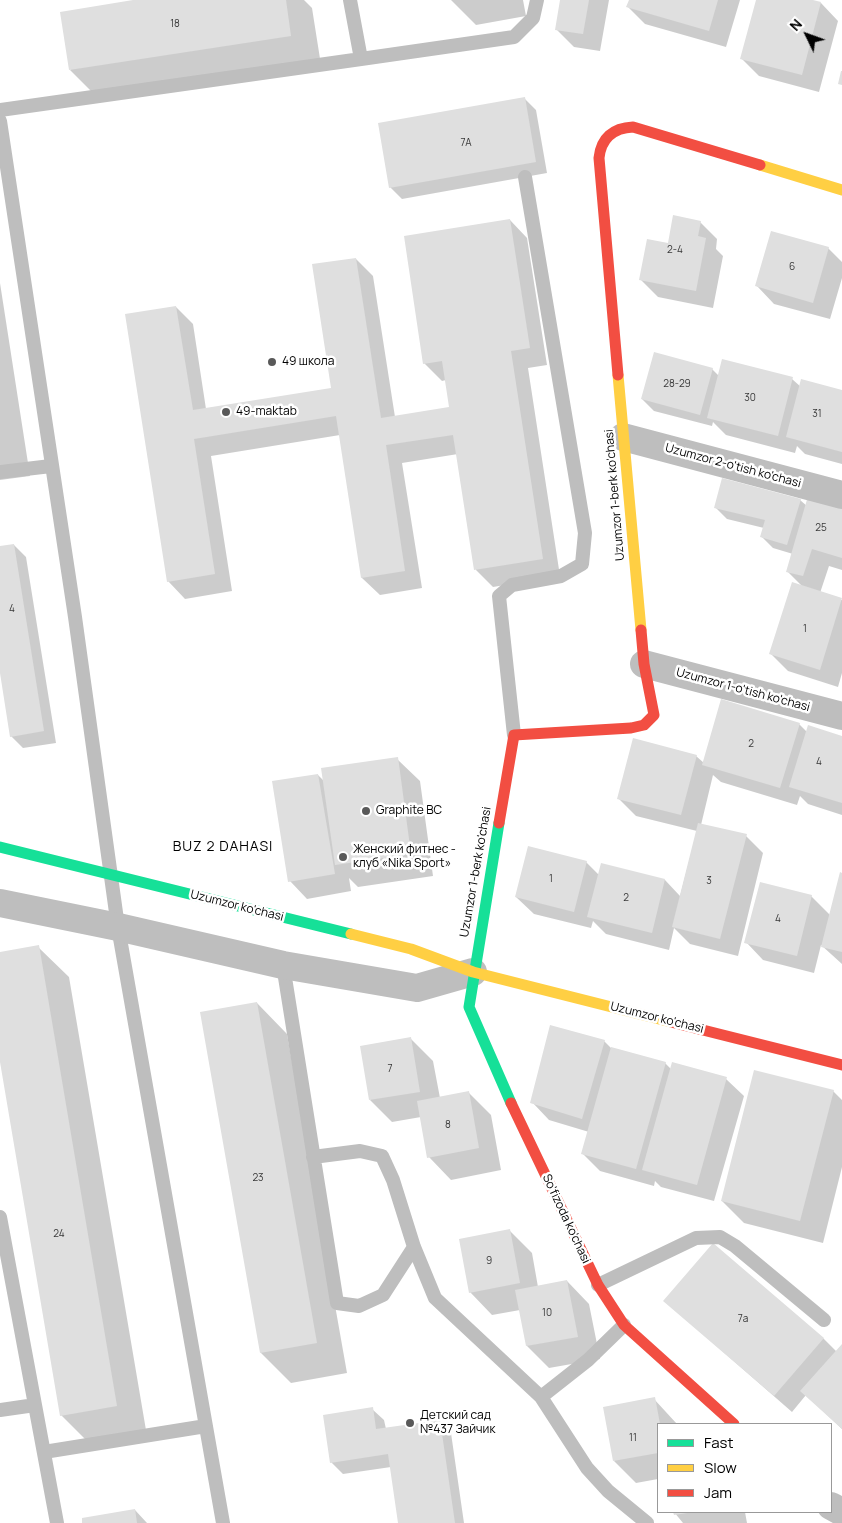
<!DOCTYPE html>
<html>
<head>
<meta charset="utf-8">
<style>
	body { margin:0 }
	#map { position:relative; width:842px; height:1523px; overflow:hidden; background:#fff; font-family:Manrope,sans-serif }
	canvas { display:block }
	.legend { position:absolute; left:657px; top:1423px; width:175px; height:90px; box-sizing:border-box; background:#fff; border:1px solid #999; margin:0; padding:6px 9px; list-style:none; font-size:15px; color:#000 }
	.legend li { display:flex; align-items:center; gap:10px; height:25px }
	.legend b { width:25px; border:1px solid #999 }
	.north { position:absolute; left:782px; top:10px; width:50px; height:50px; -webkit-text-stroke:4px #fff; paint-order:stroke; rotate:312deg; font-size:14px; font-weight:700; line-height:20px; text-align:center; color:#000 }
	.north::after { content:''; display:block; margin:auto; width:18px; height:22px; background:#000; clip-path:polygon(50% 0,100% 100%,50% 72%,0 100%) }
</style>
</head>
<body>
<div id="map">
<canvas width="842" height="1523"></canvas>
<ul class="legend">
<li><b style="height:6px;background:#16e098"></b>Fast</li>
<li><b style="height:6px;background:#ffcf43"></b>Slow</li>
<li><b style="height:6px;background:#f24e42"></b>Jam</li>
</ul>
<div class="north">N</div>
</div>
<script>
const g = document.querySelector('canvas').getContext('2d');
g.lineJoin = 'round';
function fill(path, color) { g.fillStyle = color; g.fill(path, 'evenodd'); }
function trace(path, color, width, dash) { g.strokeStyle = color; g.lineWidth = width; g.lineCap = dash ? 'butt' : 'round'; g.setLineDash(dash || []); g.stroke(path); }
function label(font, color, halo, rows, align = 'center') {
  g.font = font + ' Manrope,sans-serif'; g.lineWidth = 5; g.setLineDash([]); g.textBaseline = 'middle'; g.strokeStyle = halo; g.fillStyle = color; for (const [text, x, y, turn = 0] of rows) {
    g.save(); g.translate(x, y); g.rotate((+turn || 0) * Math.PI / 180); g.textAlign = isNaN(turn) ? turn : align; if (halo) g.strokeText(text, 0, 0); g.fillText(text, 0, 0); g.restore();
  }
}
fill(new Path2D(`
	M141,0H304L312,8L321,65L100,100L70,70Z
	M451,0H523L526,16L476,25Z
	M562,0H609L600,51L574,47L556,29Z
	M630,0H740L726,47L645,24L628,7Z
	M757,0H808L821,3L838,21L819,92L759,76L742,59Z
	M524,98L536,110L547,173L402,199L390,187Z
	M510,220L527,238L547,365L528,368L560,576L493,587L476,570L458,454L402,463L422,588L380,595L362,578L340,435L211,456L232,591L185,599L168,581L176,307L193,324L206,409L333,389L356,259L373,276L395,417L450,408L446,380L442,381L424,363Z
	M700,222L717,239L716,249L723,256L713,308L658,297L641,280L669,244Z
	M828,248L842,262V278L830,319L774,304L757,286Z
	M0,283L30,476L0,480Z
	M712,369L719,376L792,379L801,387L842,391V464L805,454L797,446L795,453L726,435L713,422L712,426L654,411L642,399Z
	M800,500L807,506L842,507V570L829,566L820,593L842,600V673L838,687L788,671L770,653L803,587L788,572L793,554L773,548L761,536L764,528L727,519L715,507Z
	M14,545L26,557L56,743L23,748L11,736L0,665V547Z
	M799,724L807,732L842,737V815L808,804L800,796L797,805L721,782L713,775L701,825L746,836L763,853L738,956L690,944L674,928L669,950L606,934L593,921L591,928L534,914L516,897L586,862L599,875L665,880L680,896L697,831L636,816L619,799L696,756L704,763Z
	M397,759L420,781L433,876L358,887L349,878L351,891L307,899L290,881L318,775L324,781Z
	M842,874V964L821,945L814,973L763,960L746,942L811,896L830,915Z
	M38,947L69,977L147,1436L91,1445L61,1415L0,1055V953Z
	M257,1003L287,1034L347,1373L291,1383L261,1353Z
	M411,1039L433,1061L440,1098L469,1093L491,1115L501,1170L451,1180L429,1157L421,1117L392,1122L370,1100Z
	M604,1041L612,1049L665,1063L671,1069L726,1079L744,1096L714,1201L661,1187L655,1181L654,1186L600,1171L583,1154L589,1132L549,1120L532,1102Z
	M833,1091L842,1100V1167L823,1243L744,1223L722,1201Z
	M510,1231L532,1253L538,1287L567,1281L589,1304L600,1359L549,1368L527,1346L520,1310L492,1315L470,1292Z
	M665,1301L823,1338L837,1352L842,1346V1429L806,1395L792,1412Z
	M654,1399L677,1424L658,1423V1479L636,1483L614,1461Z
	M372,1409L384,1420L386,1429L439,1421L451,1433L464,1523H399L391,1467L343,1474L331,1462Z
	M135,1510L147,1523H84Z
	M674,1512H745L747,1523H683Z`), '#0003');
fill(new Path2D(`
	M133,0H286L291,36L69,70L60,12Z
	M560,0H589L583,34L555,30Z
	M629,0H718L709,31L626,7Z
	M756,0H813L821,2L802,75L740,59Z
	M841,71H842V85L838,84Z
	M525,97L536,162L389,188L378,123Z
	M673,215L701,221L698,236L706,238L696,291L639,280L647,239L668,243Z
	M510,219L530,348L511,351L543,559L474,570L453,435L386,445L405,571L361,578L336,416L194,439L215,574L167,582L125,314L176,306L193,410L331,388L312,264L356,258L381,418L449,407L442,361L423,364L404,236Z
	M771,231L829,247L813,303L755,286Z
	M654,352L713,368L700,415L641,399Z
	M722,359L793,377L778,436L707,418Z
	M801,379L842,390V452L786,437Z
	M722,478L801,499L787,545L760,537L765,520L714,508Z
	M808,496L842,506V558L812,549L803,576L786,572Z
	M14,544L44,731L10,737L0,673V546Z
	M792,582L842,598L820,670L769,654Z
	M721,699L800,723L780,788L702,765Z
	M808,725L842,736V803L789,787Z
	M633,738L697,755L681,815L617,799Z
	M398,757L411,854L335,865L321,768Z
	M318,774L335,874L288,882L272,781Z
	M698,823L747,834L720,939L672,927Z
	M528,846L587,861L574,912L515,897Z
	M601,863L665,879L652,933L587,917Z
	M840,872L842,873V952L821,947Z
	M760,882L812,895L797,956L744,943Z
	M39,945L117,1406L60,1416L0,1062V952Z
	M257,1002L317,1343L260,1353L200,1012Z
	M550,1025L605,1040L582,1119L530,1103Z
	M411,1037L420,1092L369,1100L360,1046Z
	M611,1047L666,1062L636,1169L581,1154Z
	M672,1062L727,1077L697,1185L642,1170Z
	M754,1070L834,1090L800,1221L721,1201Z
	M469,1091L479,1148L427,1158L417,1101Z
	M510,1229L520,1283L469,1293L459,1239Z
	M713,1243L824,1338L774,1396L663,1301Z
	M567,1280L578,1337L526,1346L515,1290Z
	M842,1344V1429L800,1391Z
	M655,1397L660,1424L658,1453L613,1461L603,1407Z
	M373,1407L376,1429L440,1420L455,1523H398L388,1454L330,1463L323,1415Z
	M135,1509L137,1523H82V1518Z
	M673,1512H687V1513L674,1515Z`), '#dfdfdf');
trace(new Path2D(`
	M361,59L514,37L533,18L537,0
	M0,110L361,59L350,0
	M0,121L75,617L118,927L223,1523
	M0,472L51,466
	M514,735L499,596L512,585L561,576L582,564L585,533L525,177
	M283,965L337,1303L359,1306L383,1295L414,1247
	M313,1157L360,1151L382,1156L393,1180L414,1247L435,1298L541,1397
	M0,1217L57,1523
	M598,1285L696,1238L720,1237L735,1246L824,1320
	M624,1325L588,1360L541,1397L587,1468L608,1491L647,1523
	M0,1410L35,1405
	M44,1452L206,1426`), '#bebebe', 14);
trace(new Path2D(`
	M623,437L842,495
	M644,664L842,716
	M0,903L118,927L283,965L417,988L473,972
	M831,1506L842,1512`), '#bebebe', 28);
trace(new Path2D(`
	M499,823L469,1007L511,1103
	M0,847L351,934`), '#16e098', 11);
trace(new Path2D(`
	M760,165L842,190
	M618,375L641,630
	M351,934L411,949L473,972L671,1022`), '#ffcf43', 11);
trace(new Path2D(`
	M618,375L599,158C601,138 613,128 633,127L760,165
	M499,823L514,735L631,728L644,725L654,715L644,664L641,630
	M671,1022L842,1065
	M511,1103L598,1285L624,1325L734,1424`), '#f24e42', 11);
for (const [x, y, r, color] of [
	[272,362,5,"#595959"],
	[226,412,5,"#595959"],
	[366,811,5,"#595959"],
	[343,857,5,"#595959"],
	[410,1423,5,"#595959"]
]) { const dot = new Path2D(); dot.arc(x, y, r, 0, 2 * Math.PI); g.fillStyle = color; g.fill(dot); trace(dot, '#fff', 2); }
label('10px', '#383838', null, [
	["18",175,24],
	["7А",466,143],
	["2-4",675,250],
	["6",792,267],
	["28-29",677,384],
	["30",750,398],
	["31",817,414],
	["25",821,528],
	["4",12,609],
	["1",805,629],
	["2",751,744],
	["4",819,762],
	["1",551,879],
	["3",709,881],
	["2",626,898],
	["4",778,919],
	["7",390,1069],
	["8",448,1125],
	["23",258,1178],
	["24",59,1234],
	["9",489,1261],
	["10",547,1313],
	["7a",743,1319],
	["11",633,1438]
]);
label('12px', '#000', '#fff', [
	["49 школа",282,362],
	["49-maktab",236,412],
	["Graphite BC",376,811],
	["Женский фитнес -",353,850],
	["клуб «Nika Sport»",353,864],
	["Детский сад",420,1416],
	["№437 Зайчик",420,1430]
], 'left');
label('12px', '#000', '#fff', [
	["Uzumzor 2-o'tish ko'chasi",733,466,15],
	["Uzumzor 1-berk ko'chasi",615,495,-95],
	["Uzumzor 1-o'tish ko'chasi",743,690,15],
	["Uzumzor 1-berk ko'chasi",476,872,-80],
	["Uzumzor ko'chasi",237,906,14],
	["Uzumzor ko'chasi",657,1018,14],
	["So'fizoda ko'chasi",566,1219,65]
]);
g.letterSpacing = '1px';
label('14px', '#000', '#fff', [
	["BUZ 2 DAHASI",223,847]
]);
g.letterSpacing = '0px';
</script>
</body>
</html>
